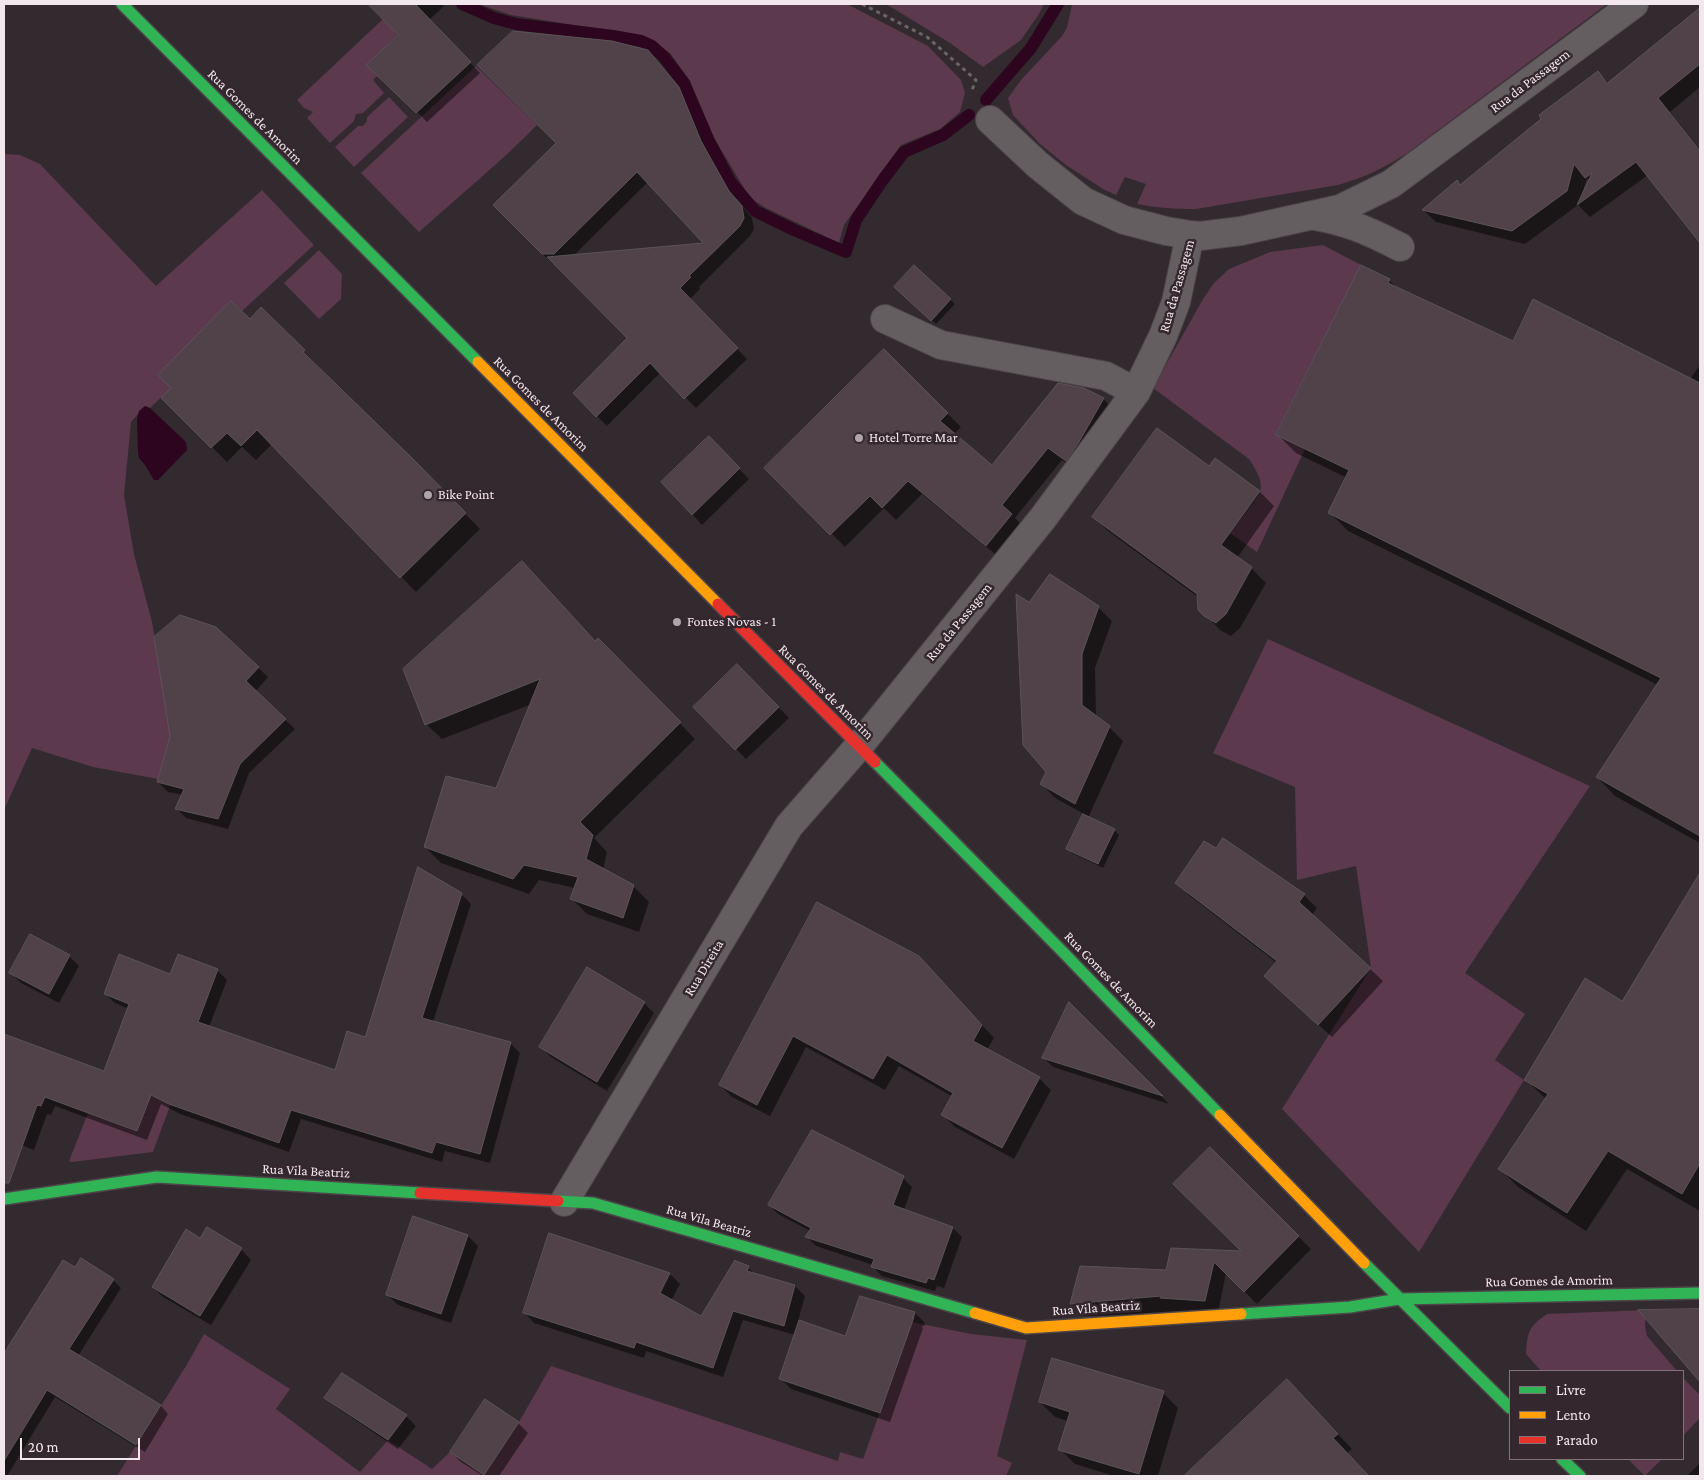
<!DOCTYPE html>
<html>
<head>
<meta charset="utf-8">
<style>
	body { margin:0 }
	#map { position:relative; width:1704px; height:1480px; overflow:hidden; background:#322a2e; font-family:"Crimson Pro",serif }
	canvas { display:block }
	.frame { position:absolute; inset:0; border:5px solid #f1e7ec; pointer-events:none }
	.legend { position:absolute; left:1509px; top:1370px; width:175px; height:90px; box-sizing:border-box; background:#35272e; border:1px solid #80747a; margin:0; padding:6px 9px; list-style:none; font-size:15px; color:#f1e7ec }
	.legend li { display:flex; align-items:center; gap:10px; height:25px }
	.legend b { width:25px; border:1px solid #80747a }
	.scale { position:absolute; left:20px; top:1438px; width:120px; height:22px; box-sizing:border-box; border:2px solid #f1e7ec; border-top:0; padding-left:6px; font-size:15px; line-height:18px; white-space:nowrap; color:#f1e7ec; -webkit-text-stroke:4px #35272e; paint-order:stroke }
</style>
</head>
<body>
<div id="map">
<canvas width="1704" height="1480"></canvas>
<div class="frame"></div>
<ul class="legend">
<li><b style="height:6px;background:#30b455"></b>Livre</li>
<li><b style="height:6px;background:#ff9f0a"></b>Lento</li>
<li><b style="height:6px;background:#e5322d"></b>Parado</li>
</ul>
<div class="scale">20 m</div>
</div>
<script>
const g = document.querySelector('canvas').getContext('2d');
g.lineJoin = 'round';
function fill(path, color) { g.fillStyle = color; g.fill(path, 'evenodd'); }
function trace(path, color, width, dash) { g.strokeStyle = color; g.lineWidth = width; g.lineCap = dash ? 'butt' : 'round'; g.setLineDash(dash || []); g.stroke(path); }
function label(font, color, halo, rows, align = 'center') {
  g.font = font + ' "Crimson Pro",serif'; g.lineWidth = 5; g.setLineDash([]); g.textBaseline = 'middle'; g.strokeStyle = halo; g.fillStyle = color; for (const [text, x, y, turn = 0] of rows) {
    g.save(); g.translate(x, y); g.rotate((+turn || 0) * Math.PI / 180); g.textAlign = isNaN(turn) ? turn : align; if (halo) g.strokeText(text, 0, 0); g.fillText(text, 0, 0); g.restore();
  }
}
fill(new Path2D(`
	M479,4H847L928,46L961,80L965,93L960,112L940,129L901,145L844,225L839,243L766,208L750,198L714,138L690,81L670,53L644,36L511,15Z
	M886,4H1044L1039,14L1021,40L983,67L950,43Z
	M1072,4H1607L1406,154C1382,169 1365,177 1338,185L1196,209C1175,209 1157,208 1137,204L1146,184L1125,177L1116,195L1103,189L1066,165L1040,144L1013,115L1008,98L1021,80L1062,36L1067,28Z
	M383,19L400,27L395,32L397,35L367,65L377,76L373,80L384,93L363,113L356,114L354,121L330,143L307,118L313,112L304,108L297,100Z
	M476,66L537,125C500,163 459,196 419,232L361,173Z
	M389,97L408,117L354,167L335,147L358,126H363L367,121V117Z
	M4,154L20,155L40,164L156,286L262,190L314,245L242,311L231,301L171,388L150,408L145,406L131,422L124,495L134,554L152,622L171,735L158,779L93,767L32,748L4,810Z
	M1323,245L1361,265L1276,434L1305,449L1257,552L1230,533C1236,524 1257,500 1260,492C1264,481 1254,467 1249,459L1153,388L1203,299L1214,283L1229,269L1270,252Z
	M319,250L342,274L341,299L319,319L284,283Z
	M1268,639L1590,786L1465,973L1525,1014L1495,1060L1524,1080L1419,1252L1282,1109L1371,968L1356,866L1297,880L1295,787L1213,753Z
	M187,1060L153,1152L72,1162L69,1161L88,1113L137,1131L151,1095L155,1097Z
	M1646,1310L1645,1326L1647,1336L1677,1371H1541L1526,1354C1527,1332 1529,1326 1547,1314Z
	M912,1322L971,1334L1027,1340L997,1456L1012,1463L1006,1476H117L186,1366L204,1334L290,1389L276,1409L360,1472L388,1440L432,1469L450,1452L484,1475L519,1422L551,1366L838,1461L840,1452L863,1459Z
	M1683,1378L1700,1395V1418L1683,1436Z
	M1628,1459H1662L1645,1476Z`), '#5c394c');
fill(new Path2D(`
	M145,406L150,408L186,442L187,450L158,480H154L145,465L139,458L138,452L137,419L139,411Z`), '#2d051f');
fill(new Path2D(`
	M369,4H442L444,6L429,20L480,73L427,122L399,94V35Z
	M1700,10V87L1670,112L1700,150V238L1687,225L1648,175L1590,217L1578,205L1525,244L1436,222L1423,210L1460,186L1598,73L1609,83ZM1587,178L1589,181L1584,192L1583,191Z
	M648,51L659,62L689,99L711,153L739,202L752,218L754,229L750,236L699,287L700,289L690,299L747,359L696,408L661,372L607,426L574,393L629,338L556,264H553L494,205ZM648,182L705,244L573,256Z
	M914,267L955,304L936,324L900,292Z
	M1389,280L1398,289L1513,343L1690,379L1700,365V843L1615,796L1597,777L1658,685L1348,531L1330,513L1347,478L1296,453L1277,434Z
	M261,309L480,529L416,592L272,444L256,460L242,447L227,462L163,398Z
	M884,351L961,427L953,435L992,467L1103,399L1117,412L1080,473L1062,460L1015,518L1025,528L1000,558L922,494L896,520L884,508L845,547L766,468Z
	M709,438L749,479L702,525L663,482Z
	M1215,459L1260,492L1274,506L1237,558L1251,568L1266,583L1240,628L1231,636L1220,630L1200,609L1198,597L1108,531L1093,517L1209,468Z
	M522,563L595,642L598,639L695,739L594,838L607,852L603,870L633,886L649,902L639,932L587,914L571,898L575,888L539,880L529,894L441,863L425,847L497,789L532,704L442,739L426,724Z
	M1030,604L1098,607L1112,621L1095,668L1096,717L1109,727L1123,741L1088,818L1114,830L1119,835L1103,868L1072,853L1068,849L1084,814L1055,798L1042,784L1047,772Z
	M216,628L268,677L255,692L295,729L249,773L228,829L186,818L177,809L183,795L168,792L158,782Z
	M737,665L789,718L746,759L695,707Z
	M1224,840L1304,895L1317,908L1312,915L1383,981L1332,1037L1278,988L1277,963L1190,896L1177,883L1217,850Z
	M1700,875V1211L1627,1169L1586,1231L1518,1187L1500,1169L1546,1099L1525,1079L1622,1003Z
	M461,894L471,904L433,1022L510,1043L520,1053L490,1163L445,1151L442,1162L301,1119L289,1152L180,1114L161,1104L147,1140L55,1106L51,1115L47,1114L34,1150L4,1138V1048L8,1037L104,1073L129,1009L115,1003L105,994L171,975L217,970L227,980L209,1027L335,1072L366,1038Z
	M818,904L931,970L994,1038L987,1050L1039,1078L1051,1090L1014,1159L955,1127L943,1115L953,1097L899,1066L885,1090L806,1047L770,1116L732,1097L720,1085Z
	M69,956L79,966L59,1003L21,983L11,973Z
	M644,1003L654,1013L607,1091L551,1057L541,1047Z
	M1069,1004L1169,1104L1053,1067L1043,1057Z
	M1210,1149L1311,1249L1257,1304L1226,1273L1218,1313L1084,1316L1072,1303L1244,1253Z
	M903,1178L912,1187L904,1210L953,1228L962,1237L944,1288L937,1286L935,1291L882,1276L873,1267V1265L816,1246L807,1237L810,1231L778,1214L769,1205Z
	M550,1235L670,1274L680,1284L671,1301L702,1318L748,1268L755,1274L795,1286L805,1296L798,1321L846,1338L861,1298L915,1313L925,1323L924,1326H921L923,1328L890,1422L791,1389L781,1379L795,1335L743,1320L723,1377L646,1351L644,1358L534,1323L524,1312Z
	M468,1236L478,1246L451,1323L398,1305L388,1295Z
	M201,1240L241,1249L251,1260L211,1325L163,1297L153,1287Z
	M75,1269L113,1280L121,1288L78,1356L161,1406L168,1414L145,1452L55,1397L7,1476H4V1346L8,1349Z
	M1700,1310V1380L1641,1311Z
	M343,1374L406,1416L416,1426L398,1449L336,1407L326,1397Z
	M1163,1393L1178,1408L1158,1476H1114L1075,1464L1060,1449L1068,1421L1055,1417L1040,1402Z
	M1301,1395L1352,1449L1347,1453L1368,1476L1187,1475Z
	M518,1423L528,1433L499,1476H483L461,1462L451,1452Z
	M1700,1463V1476H1687Z`), '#0007');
trace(new Path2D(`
	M462,4L494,18L516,24L613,36L641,41L652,46L664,57L684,83L709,141L730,181L755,211L794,230L846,252L856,220L882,181L904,152L943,135L969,115
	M986,100L1031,48L1058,4`), '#2d051f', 12);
const building = new Path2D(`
	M368,4H415L471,62L416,113L366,65L398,35Z
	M1700,8V64L1658,98L1700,151V243L1636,162L1577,205L1592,173L1585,178L1574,164L1567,191L1512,231L1422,210L1457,180L1460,185L1541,119L1539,115L1598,71L1607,83Z
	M513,31L612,41L648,50L679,87L701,141L729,191L742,206L744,218L740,226L689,276L691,277L680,288L738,348L684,399L650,363L596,417L573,393L627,338L547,257L703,243L637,172L554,254H542L493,205L556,143L477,65Z
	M914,265L951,299L931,321L894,287Z
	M1361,265L1390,279L1388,283L1513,341L1533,299L1700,383V836L1596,777L1661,678L1328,513L1349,470L1276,435Z
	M231,301L250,319L261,307L305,350L303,352L413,459L466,513L400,578L257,430L241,446L227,433L211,448L161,398L171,388L158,375Z
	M884,349L948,413L940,421L992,465L1058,383L1084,388L1104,398L1079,442L1066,461L1048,448L1002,505L1012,514L986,546L908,481L882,508L870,496L830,535L764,468Z
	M1157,428L1209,466L1215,458L1260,491L1221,545L1252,567L1226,614L1216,623L1204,616L1198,610L1197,594L1092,517Z
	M709,436L740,468L692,515L661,482Z
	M522,561L595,641L598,638L681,722L580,822L593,835L586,859L634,885L623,918L570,899L578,877L524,865L513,879L424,847L446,776L496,788L540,679L425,725L403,669Z
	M1050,574L1099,606L1082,654V705L1110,726L1075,804L1040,784L1046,772L1023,745L1016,594L1029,602Z
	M180,615L216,627L259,667L246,681L286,719L240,764L218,819L175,809L184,789L157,782L170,736L154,637Z
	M737,664L779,707L735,750L693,707Z
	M1083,814L1115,829L1098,864L1066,849Z
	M1223,838L1305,894L1299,902L1371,968L1318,1025L1264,976L1277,961L1175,883L1204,841L1216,848Z
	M418,867L462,893L422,1018L511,1042L480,1154L436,1142L432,1153L291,1110L279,1143L169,1104L151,1095L137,1131L45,1097L41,1106L37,1105L9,1183H4V1034L104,1071L129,1004L104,994L119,954L170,974L178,954L218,969L198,1022L335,1070L347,1031L365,1037Z
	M1700,873V1163L1682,1194L1608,1151L1567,1213L1498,1169L1548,1094L1524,1080L1585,978L1622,1001Z
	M817,902L919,956L982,1025L973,1041L1040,1077L1002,1148L941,1115L953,1093L887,1055L873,1079L793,1036L757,1105L719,1085Z
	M30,934L70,955L49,994L9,973Z
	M587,967L645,1002L597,1082L539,1047Z
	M1069,1002L1163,1096L1042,1058Z
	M812,1130L904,1176L893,1205L953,1227L934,1280L928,1278L926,1283L871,1267L874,1259L805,1237L811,1228L768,1205Z
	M1210,1147L1299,1236L1244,1292L1214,1262L1205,1301L1160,1298L1161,1296L1070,1304L1080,1266L1166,1270L1171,1248L1241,1251L1173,1184Z
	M413,1216L468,1235L441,1314L386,1295Z
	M207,1227L242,1248L200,1316L152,1287L186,1229L200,1238Z
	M549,1233L670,1273L660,1293L701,1316L735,1260L736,1261L749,1266L747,1271L795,1285L784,1326L733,1311L713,1368L636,1342L634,1348L523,1313Z
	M81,1258L114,1279L69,1349L161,1405L136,1445L47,1390L4,1461V1353L63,1260L75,1267Z
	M860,1296L915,1312L914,1316L912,1317H914L880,1413L779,1379L799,1320L845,1336Z
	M1700,1309V1382L1638,1310Z
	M1052,1358L1164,1391L1139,1474L1058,1450L1070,1412L1039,1402Z
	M342,1373L407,1415L388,1440L324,1398Z
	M1287,1379L1338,1434L1333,1438L1369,1476H1184Z
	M485,1399L519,1422L484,1475L450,1452Z`);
fill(building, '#51424a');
trace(building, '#5b5457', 1);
const street = new Path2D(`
	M990,120L1038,165L1083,201L1124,220L1166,231L1190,235L1200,236L1241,231L1340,209L1391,184L1634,4
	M1315,216C1349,222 1369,231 1400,247
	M885,319L941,345L1106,376L1136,392
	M564,1202L789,826L859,746L1043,518L1136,392L1163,336L1176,302L1190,235`);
const fast = new Path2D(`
	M122,4L478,362
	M875,762L1062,951L1220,1115
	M4,1199L157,1177L420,1193
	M558,1201L593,1203L975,1313
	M1364,1263L1510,1408
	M1241,1314L1350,1307L1399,1299L1700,1293
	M1562,1459L1580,1476`);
const slow = new Path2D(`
	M478,362L718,604
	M1220,1115L1364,1263
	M975,1313L1026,1328L1241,1314`);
const jam = new Path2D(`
	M718,604L875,762
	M420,1193L558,1201`);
trace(street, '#4d454a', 30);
trace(fast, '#4d454a', 14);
trace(slow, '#4d454a', 14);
trace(jam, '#4d454a', 14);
trace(new Path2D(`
	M862,4L927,37L976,80L972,90`), '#6a6567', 3, [4, 4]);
trace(street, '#645e61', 28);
trace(fast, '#30b455', 11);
trace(slow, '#ff9f0a', 11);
trace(jam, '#e5322d', 11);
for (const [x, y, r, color] of [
	[859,438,5,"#aea5aa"],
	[428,495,5,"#aea5aa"],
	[677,622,5,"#aea5aa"]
]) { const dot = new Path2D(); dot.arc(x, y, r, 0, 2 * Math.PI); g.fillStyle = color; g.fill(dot); trace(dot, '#35272e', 2); }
label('14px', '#f1e7ec', '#35272e', [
	["Rua da Passagem",1530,81,-37],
	["Rua Gomes de Amorim",255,117,45],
	["Rua da Passagem",1177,286,-74],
	["Rua Gomes de Amorim",541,404,45],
	["Rua da Passagem",959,622,-51],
	["Rua Gomes de Amorim",826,692,45],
	["Rua Direita",704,968,-59],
	["Rua Gomes de Amorim",1111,980,46],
	["Rua Vila Beatriz",306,1171,3],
	["Rua Vila Beatriz",709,1221,16],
	["Rua Gomes de Amorim",1549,1281,-1],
	["Rua Vila Beatriz",1096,1308,-4]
]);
label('14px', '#f1e7ec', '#35272e', [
	["Hotel Torre Mar",869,438],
	["Bike Point",438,495],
	["Fontes Novas - 1",687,622]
], 'left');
</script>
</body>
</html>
